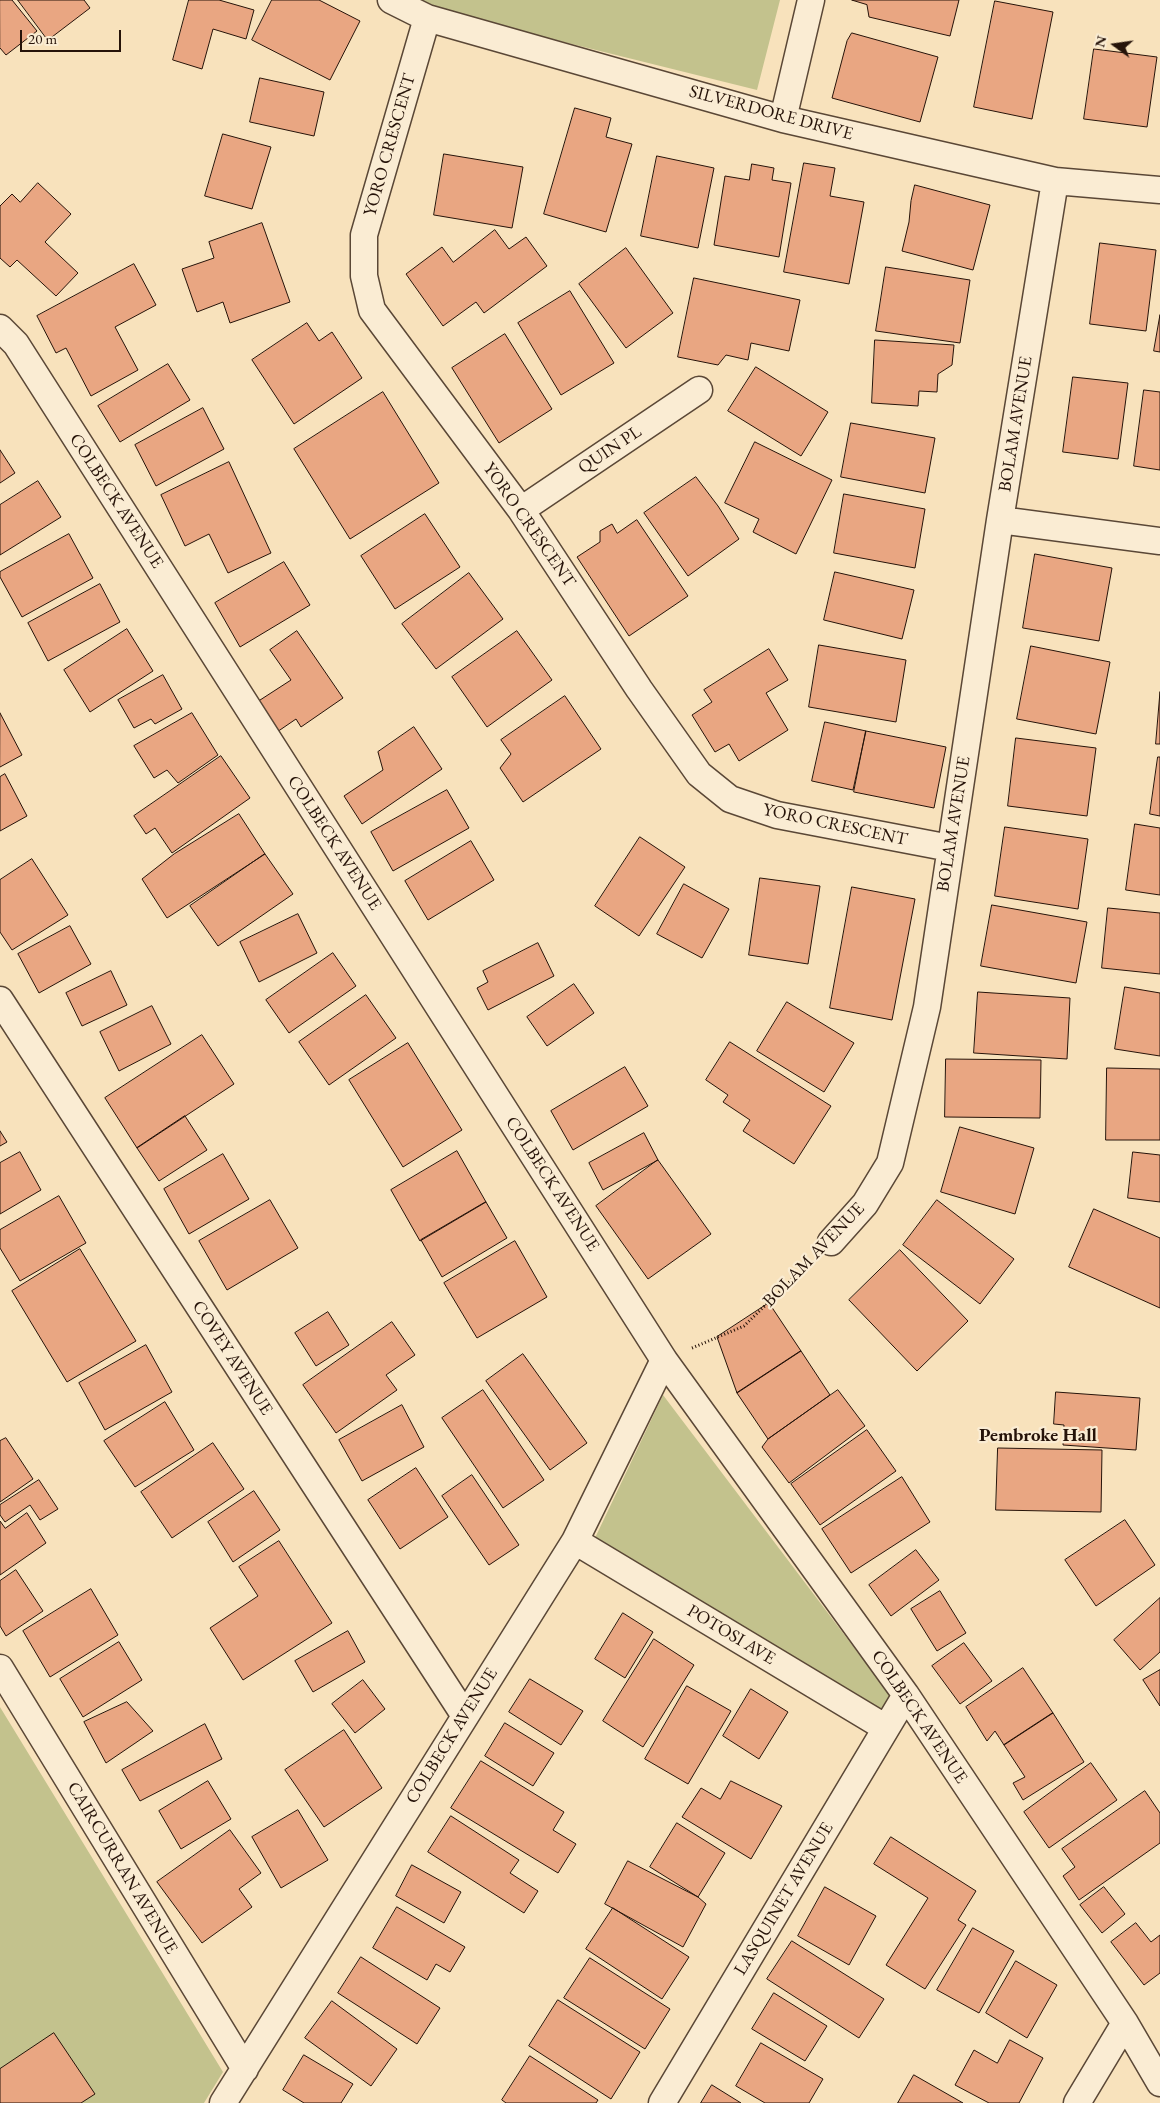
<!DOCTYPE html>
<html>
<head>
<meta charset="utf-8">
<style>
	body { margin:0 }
	#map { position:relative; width:1160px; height:2103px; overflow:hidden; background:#f8e2bc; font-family:"EB Garamond",serif }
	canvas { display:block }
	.north { position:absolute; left:1090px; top:20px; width:50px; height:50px; -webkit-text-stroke:4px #faecd3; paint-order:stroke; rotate:284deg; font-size:14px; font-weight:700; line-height:20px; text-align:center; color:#261309 }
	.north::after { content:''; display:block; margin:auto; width:18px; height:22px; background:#261309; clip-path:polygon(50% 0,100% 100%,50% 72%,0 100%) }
	.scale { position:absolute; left:20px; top:30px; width:101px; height:22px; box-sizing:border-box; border:2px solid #261309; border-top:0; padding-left:6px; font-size:15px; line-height:18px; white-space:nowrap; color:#261309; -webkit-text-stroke:4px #faecd3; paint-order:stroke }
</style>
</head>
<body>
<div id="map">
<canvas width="1160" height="2103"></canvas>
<div class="north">N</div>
<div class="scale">20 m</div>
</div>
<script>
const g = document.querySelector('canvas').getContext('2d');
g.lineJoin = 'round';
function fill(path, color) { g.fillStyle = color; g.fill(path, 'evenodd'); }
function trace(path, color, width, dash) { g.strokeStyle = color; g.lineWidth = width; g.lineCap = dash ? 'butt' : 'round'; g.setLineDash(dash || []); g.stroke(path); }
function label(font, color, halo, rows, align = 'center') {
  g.font = font + ' "EB Garamond",serif'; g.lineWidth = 4.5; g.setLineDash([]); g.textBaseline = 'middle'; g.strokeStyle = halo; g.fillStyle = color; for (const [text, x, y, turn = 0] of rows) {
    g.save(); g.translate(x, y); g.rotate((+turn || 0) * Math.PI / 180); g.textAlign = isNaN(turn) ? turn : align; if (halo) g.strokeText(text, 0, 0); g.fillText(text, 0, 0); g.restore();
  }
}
fill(new Path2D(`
	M417,0H780L757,90L435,10Z
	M663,1395L899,1707L875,1721L595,1538Z
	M0,1707L223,2072L204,2103H0Z`), '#c3c28d');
const building = new Path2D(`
	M0,0H12L37,31L6,55L0,48Z
	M18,0H84L90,8L48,40Z
	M189,0H219L254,10L246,39L213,29L202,69L173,60Z
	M272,0H319L360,21L330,80L252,40Z
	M852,0H959L950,36L869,17L867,5Z
	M995,1L1053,12L1032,119L974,107Z
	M852,33L938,57L920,122L832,98L847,41Z
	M1094,49L1157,57L1147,127L1084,119Z
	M260,78L324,92L314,136L250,122Z
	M575,108L611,118L606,137L632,144L606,232L544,214Z
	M223,134L271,147L252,209L205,196Z
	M444,154L523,167L512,228L434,215Z
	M657,156L714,168L698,248L641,236Z
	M804,163L835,168L830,196L864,202L849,284L784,272Z
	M752,164L774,168L772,180L791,183L779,257L714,245L725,176L749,180Z
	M38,183L71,214L45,242L78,273L56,296L17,260L10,267L0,258V206L12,194L20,202Z
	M915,185L990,205L973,270L902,251L909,222L911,201Z
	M262,223L290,302L230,323L223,302L197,312L182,269L214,258L209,242Z
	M495,230L509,249L526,237L547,266L484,313L476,302L443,326L406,274L442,247L453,262Z
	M1100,243L1156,250L1146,331L1090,324Z
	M626,248L673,313L626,348L579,284Z
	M134,264L156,305L115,327L138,370L91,396L66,348L56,353L37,316Z
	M886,267L970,280L960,343L876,331Z
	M694,278L800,300L789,351L751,343L748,360L726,355L718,365L678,357Z
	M570,291L614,363L561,395L518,323Z
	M1160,315V352L1154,351Z
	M307,323L319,341L332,332L362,378L294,424L252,360Z
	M505,334L552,409L499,443L452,368Z
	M875,340L954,345L952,365L938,374L937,392L919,391L918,406L872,403Z
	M168,364L190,400L120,442L98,406Z
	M756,367L828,412L801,456L728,411Z
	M1073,377L1128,383L1118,459L1063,452Z
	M1144,390L1160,392V470L1134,466Z
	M383,392L439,483L350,539L294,449Z
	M203,408L224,449L156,486L135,445Z
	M851,423L935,438L925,493L841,477Z
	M755,442L832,480L796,554L753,532L759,519L725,503Z
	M0,450L15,473L0,483Z
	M229,462L271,553L228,573L209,534L185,546L161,495Z
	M696,477L718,506L739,539L688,576L644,513Z
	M38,481L61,517L0,555V505Z
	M844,494L925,509L915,568L834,553Z
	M425,514L460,567L395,609L361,556Z
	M637,520L688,596L629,636L577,557L600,542V531L612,524L617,533Z
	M69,534L93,578L22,617L0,577V572Z
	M1035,554L1112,568L1099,641L1023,628Z
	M284,562L310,605L240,647L215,603Z
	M835,572L914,590L902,639L824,620Z
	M469,573L503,619L436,669L402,624Z
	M100,584L120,622L48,661L28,623Z
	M127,629L153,671L90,712L64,670Z
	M297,631L343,698L301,727L296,719L277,732L257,702L291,680L270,650Z
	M517,631L552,680L487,727L452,677Z
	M819,645L906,660L896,722L809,707Z
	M1031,646L1110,662L1096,734L1017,719Z
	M769,649L788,680L766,693L788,730L739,761L729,744L715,752L692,715L712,702L704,690Z
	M163,675L182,709L155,724L151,719L134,728L118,700Z
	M1160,692V744H1156Z
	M565,696L601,749L523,802L500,768L511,754L501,740Z
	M0,713L22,755L0,767Z
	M192,713L218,755L178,783L167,770L154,778L134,746Z
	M825,722L866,731L853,790L812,781Z
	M414,727L442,769L362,824L344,796L383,770L378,752Z
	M866,731L946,747L934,808L854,792Z
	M1016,738L1096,748L1087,816L1008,806Z
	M221,756L250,798L172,853L155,828L146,834L134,816Z
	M1158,757H1160V816L1150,814Z
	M5,774L27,816L0,831V777Z
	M447,790L469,828L393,871L371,832Z
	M239,814L265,854L167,918L142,879L174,854Z
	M1135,824L1160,828V895L1126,890Z
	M1005,827L1088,839L1078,909L995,896Z
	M640,837L685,867L639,936L595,906Z
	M471,841L494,880L428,920L405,881Z
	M265,854L293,894L218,946L190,906Z
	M32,859L68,915L12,950L0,932V880Z
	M760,878L820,886L808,964L749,955Z
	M684,884L729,909L702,958L657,934Z
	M852,887L915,899L892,1020L830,1008Z
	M992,905L1087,922L1076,983L981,966Z
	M1108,908L1160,913V974L1102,968Z
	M298,914L317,953L259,982L240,942Z
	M70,926L91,964L39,993L18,954Z
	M538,943L554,976L488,1010L477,988L488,982L483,971Z
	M333,953L356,986L289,1033L266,1000Z
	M111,971L127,1005L82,1026L66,993Z
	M574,984L594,1013L547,1046L527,1017Z
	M1125,987L1160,993V1056L1115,1049Z
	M978,992L1070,998L1067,1059L974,1053Z
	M366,995L396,1038L329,1085L299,1042Z
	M787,1002L854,1043L824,1092L757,1051Z
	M152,1006L171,1044L119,1071L100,1032Z
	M202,1035L234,1084L137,1148L105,1098Z
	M730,1042L831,1106L794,1164L743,1131L750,1120L723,1102L728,1095L706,1080Z
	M408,1043L462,1130L403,1167L349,1080Z
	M946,1059L1041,1060L1040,1118L945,1117Z
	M625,1067L648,1106L573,1150L551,1111Z
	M1107,1068L1160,1069V1140H1106Z
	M185,1116L207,1150L159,1181L137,1148Z
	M960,1127L1034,1148L1015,1214L941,1192Z
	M0,1131L7,1142L0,1146Z
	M644,1133L658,1160L603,1190L589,1163Z
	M457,1151L486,1202L420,1241L391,1190Z
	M20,1152L41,1190L0,1214V1163Z
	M1133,1152L1160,1155V1202L1128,1198Z
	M223,1154L249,1199L189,1234L164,1189Z
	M658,1160L711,1234L648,1279L596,1206Z
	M59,1196L86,1243L20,1281L0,1248V1230Z
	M270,1200L298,1248L227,1290L199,1241Z
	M937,1200L1014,1259L980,1304L903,1245Z
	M486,1202L507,1238L442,1277L421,1240Z
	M1094,1209L1160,1238V1308L1069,1267Z
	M515,1241L547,1297L477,1338L444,1283Z
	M80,1249L136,1341L67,1382L12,1291Z
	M900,1250L968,1321L917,1371L849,1300Z
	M769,1303L801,1351L737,1393L717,1337Z
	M328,1312L349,1345L316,1366L295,1333Z
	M392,1322L415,1355L386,1375L397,1390L336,1433L303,1385Z
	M146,1345L172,1392L105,1430L79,1383Z
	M801,1351L830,1395L768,1439L737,1393Z
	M523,1354L587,1443L550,1470L486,1381Z
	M483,1390L544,1480L503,1508L442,1418Z
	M838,1390L865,1426L789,1483L762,1447L768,1439Z
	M1056,1392L1140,1398L1136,1450L1063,1445L1064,1425L1054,1424Z
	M165,1402L194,1450L135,1487L104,1441Z
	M402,1405L424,1447L362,1481L339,1440Z
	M867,1430L896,1471L820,1525L791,1484Z
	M6,1438L33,1479L0,1502V1441Z
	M213,1443L244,1489L172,1538L141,1492Z
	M998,1448L1102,1450L1101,1512L996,1510Z
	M416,1468L448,1517L400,1549L368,1500Z
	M472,1475L519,1545L489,1565L442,1496Z
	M902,1477L930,1522L851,1573L822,1529Z
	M39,1480L58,1509L40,1520L30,1505L5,1522L0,1515V1505Z
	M254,1491L280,1530L233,1562L208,1522Z
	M27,1513L46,1543L0,1575V1521L5,1528Z
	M1125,1520L1155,1565L1096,1606L1065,1560Z
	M279,1541L332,1623L243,1680L210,1628L258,1596L239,1567Z
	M916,1550L939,1580L891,1616L869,1585Z
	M16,1570L43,1611L6,1636L0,1626V1581Z
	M91,1589L118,1635L50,1677L23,1631Z
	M940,1591L966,1633L937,1651L911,1609Z
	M1160,1598V1652L1140,1670L1114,1640Z
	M623,1613L653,1632L625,1678L595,1659Z
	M348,1631L365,1662L313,1692L295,1661Z
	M654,1639L694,1665L643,1747L603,1721Z
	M119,1642L142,1680L83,1717L60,1679Z
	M964,1643L992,1681L960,1704L932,1666Z
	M1023,1668L1053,1713L1004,1745L995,1731L987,1741L966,1707Z
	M1160,1670V1706L1143,1680Z
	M530,1679L583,1711L561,1745L509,1712Z
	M363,1680L385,1709L355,1733L332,1704Z
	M687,1686L731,1711L688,1784L645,1759Z
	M751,1689L788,1712L759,1759L723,1736Z
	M127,1702L153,1731L106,1763L84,1722Z
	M1053,1713L1084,1762L1023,1800L1013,1783L1025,1777L1004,1745Z
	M505,1723L554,1753L533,1786L485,1756Z
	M205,1724L222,1759L140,1801L122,1770Z
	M344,1730L382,1788L324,1827L285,1770Z
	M481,1761L564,1812L553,1830L576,1844L558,1873L451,1808Z
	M1091,1763L1117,1800L1049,1848L1024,1812Z
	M208,1781L231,1819L181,1849L159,1811Z
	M731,1781L782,1806L751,1859L682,1817L701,1788L720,1799Z
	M1145,1791L1160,1813V1843L1079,1900L1063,1876L1075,1867L1062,1849Z
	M298,1810L328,1860L281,1888L252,1837Z
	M451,1816L519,1860L510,1873L538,1891L524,1913L428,1852Z
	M677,1823L725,1853L698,1897L650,1867Z
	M230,1830L261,1873L239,1889L252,1907L202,1943L157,1882Z
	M891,1837L976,1891L958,1920L966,1925L925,1989L886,1965L928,1898L874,1864Z
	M628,1861L698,1897L706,1904L683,1947L605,1904Z
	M412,1865L461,1892L444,1923L396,1896Z
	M825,1887L876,1916L849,1965L798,1936Z
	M1104,1887L1125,1914L1102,1933L1080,1905Z
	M397,1907L465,1947L450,1972L436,1964L427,1980L373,1948Z
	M613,1908L689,1957L662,1999L586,1949Z
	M1136,1923L1151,1942L1160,1935V1973L1144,1985L1111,1942Z
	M973,1928L1014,1951L979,2013L937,1990Z
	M792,1941L884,1999L859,2038L767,1979Z
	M361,1957L440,2008L417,2044L338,1993Z
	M590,1958L670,2009L645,2049L564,1998Z
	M1016,1961L1057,1985L1027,2038L986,2013Z
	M774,1993L827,2026L805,2061L752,2029Z
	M558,2000L640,2052L611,2099L529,2046Z
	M332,2001L397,2049L371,2086L305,2038Z
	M54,2033L95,2094L81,2103H0V2069Z
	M1010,2040L1043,2058L1019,2103H989L955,2085L974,2050L997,2063Z
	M761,2043L823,2079L809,2103H765L736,2086Z
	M304,2055L353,2084L341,2103H304L283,2090Z
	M530,2056L598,2100L596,2103H506L502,2100Z
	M914,2075L963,2103H898Z
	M712,2085L741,2103H701Z`);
fill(building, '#e9a682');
trace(building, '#261309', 1);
const street = new Path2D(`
	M391,0L427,18L783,119L1055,181L1160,190
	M427,18L364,235V276L372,310L521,510L639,689L699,774L730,799L777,815L950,848
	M783,119L811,0
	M0,328L16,344L664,1360L906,1695L1125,2023L1160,2083
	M521,510L699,390
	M1000,520L1160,541
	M0,1000L465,1716
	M831,1242L865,1204L890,1163L927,1007L1000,520L1055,181
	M575,1541L886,1728
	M0,1668L245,2069
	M223,2103L575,1541L664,1360
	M662,2103L906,1695
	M1077,2103L1125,2023`);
trace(street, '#5a4736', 29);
trace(new Path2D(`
	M692,1348L744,1326L809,1263`), '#261309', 3, [1, 2.5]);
trace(street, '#faecd3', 26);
label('18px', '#261309', '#faecd3', [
	["SILVERDORE DRIVE",771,113,15],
	["YORO CRESCENT",390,145,-74],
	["BOLAM AVENUE",1016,424,-81],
	["QUIN PL",610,450,-34],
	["COLBECK AVENUE",116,501,57],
	["YORO CRESCENT",529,525,55],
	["BOLAM AVENUE",954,824,-81],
	["YORO CRESCENT",835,825,12],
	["COLBECK AVENUE",334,843,57],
	["COLBECK AVENUE",552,1184,57],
	["BOLAM AVENUE",814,1255,-46],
	["COVEY AVENUE",232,1358,57],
	["POTOSI AVE",731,1635,31],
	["COLBECK AVENUE",919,1717,56],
	["COLBECK AVENUE",452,1736,-58],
	["CAIRCURRAN AVENUE",122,1868,59],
	["LASQUINET AVENUE",784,1899,-59]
]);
label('bold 19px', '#261309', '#faecd3', [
	["Pembroke Hall",1038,1436]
]);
</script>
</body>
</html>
